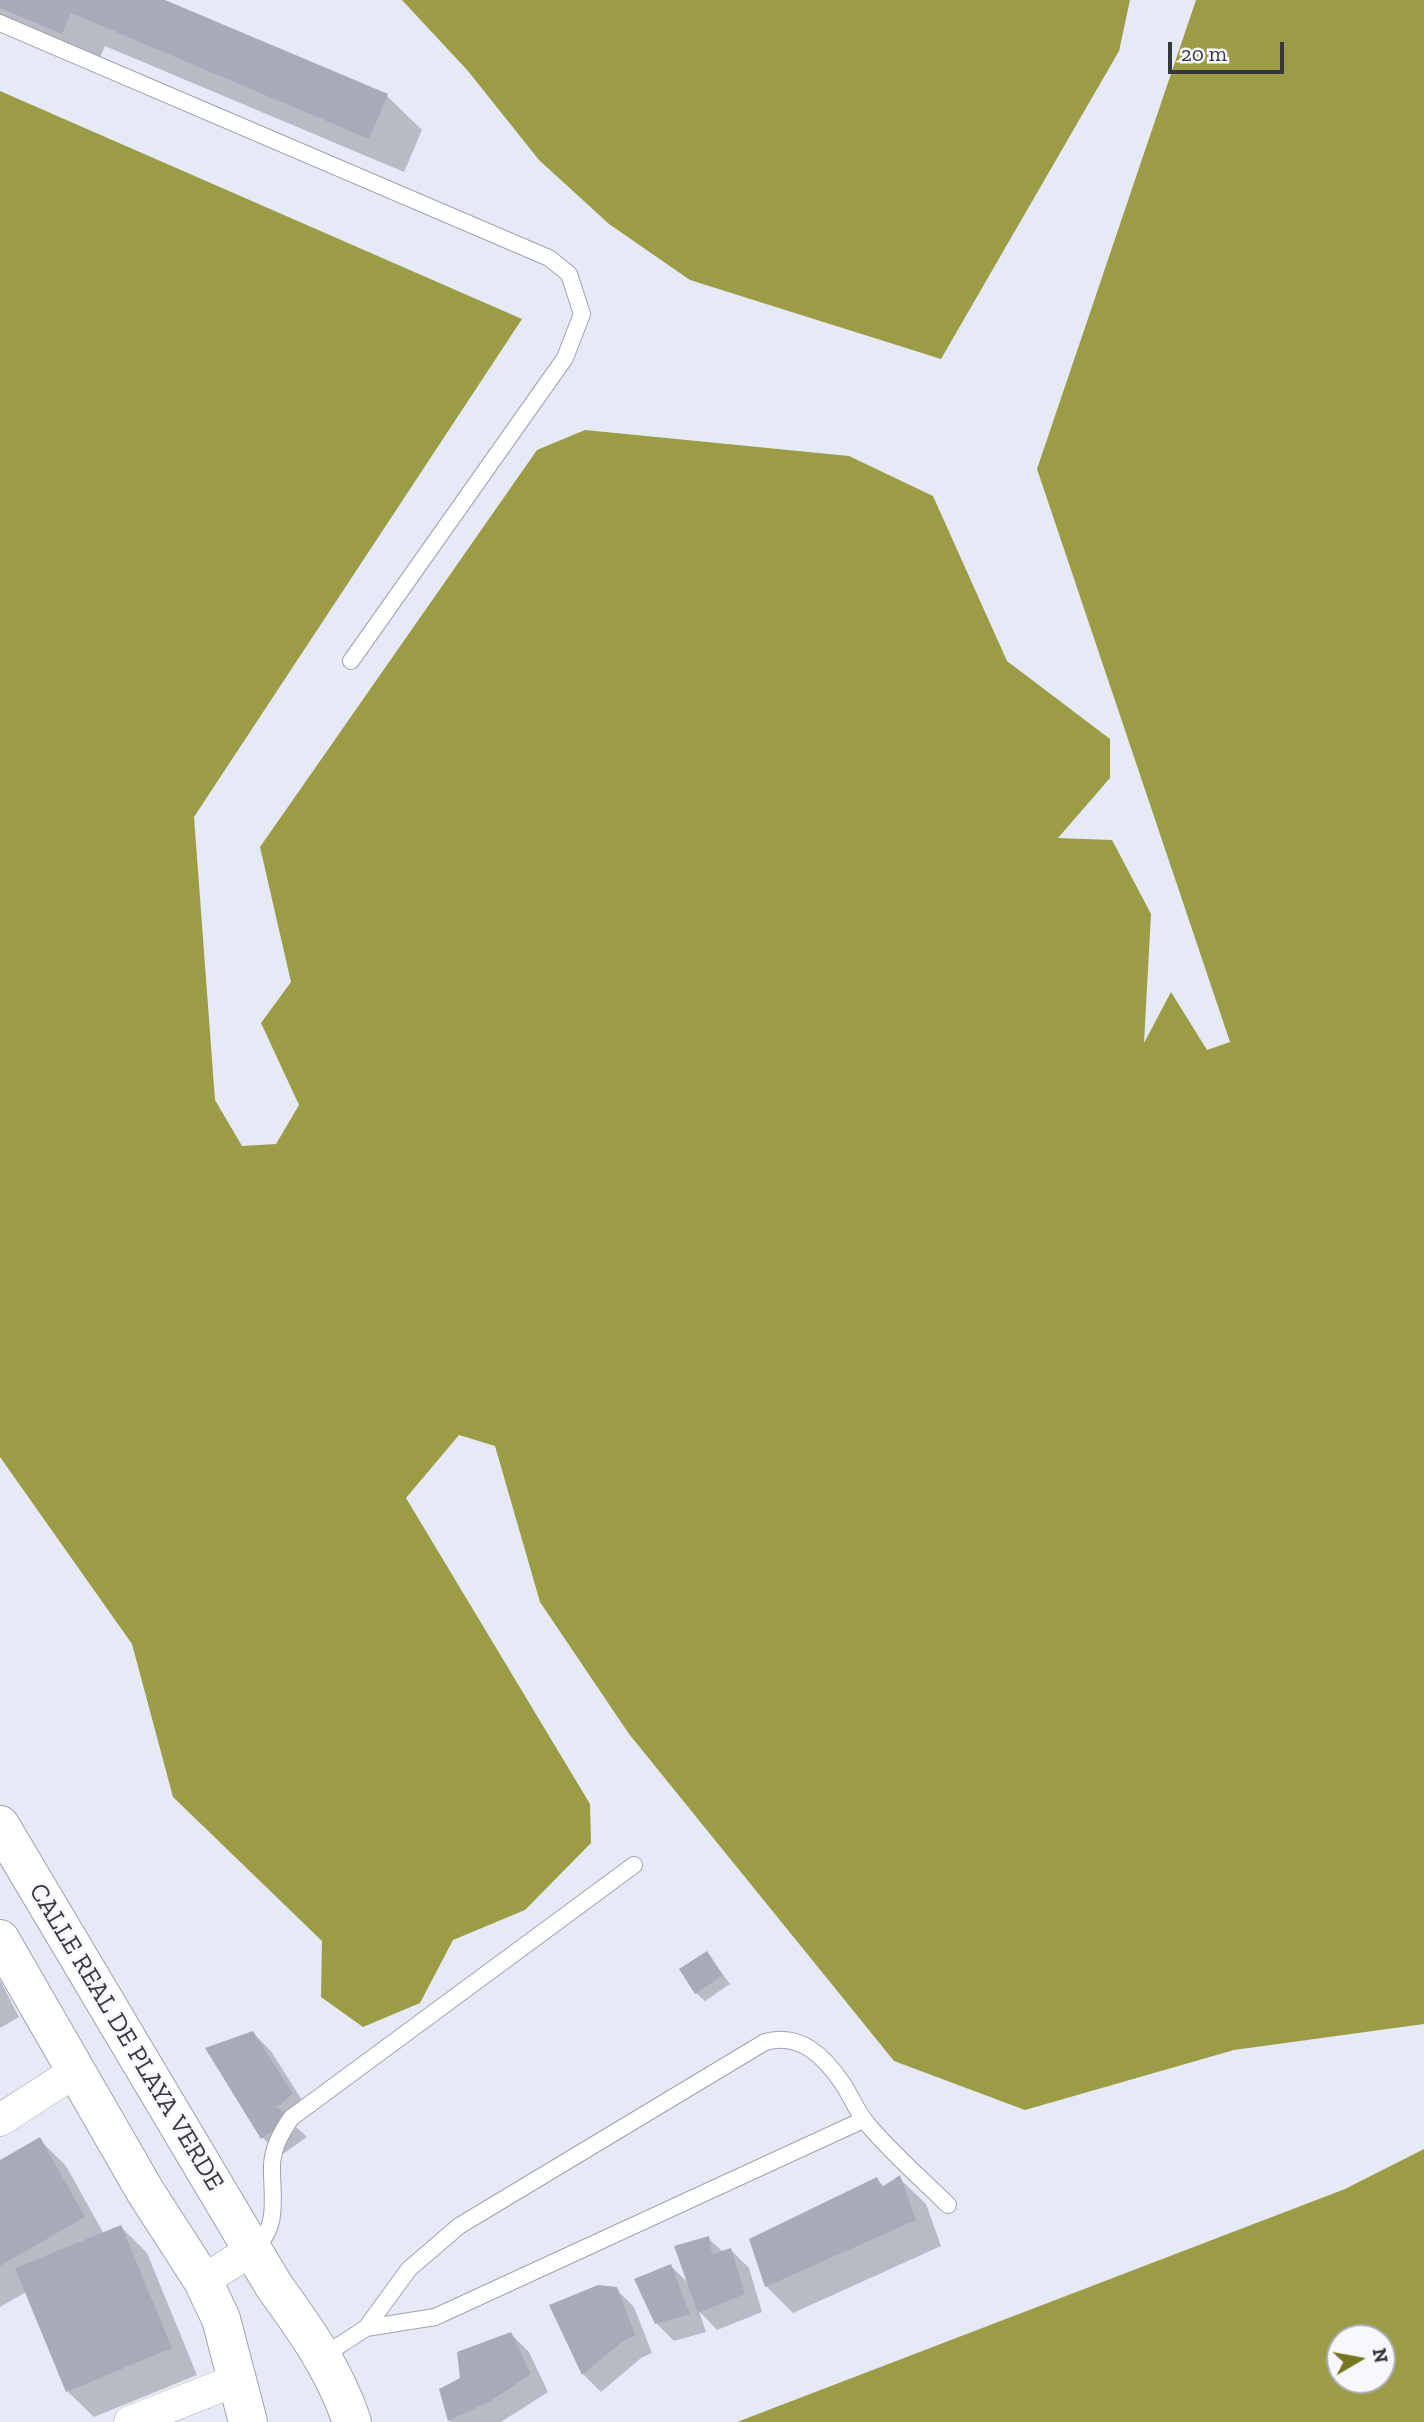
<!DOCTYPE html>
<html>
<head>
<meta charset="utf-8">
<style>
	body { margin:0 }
	#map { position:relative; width:1424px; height:2422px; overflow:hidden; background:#e6eaf7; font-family:"Zilla Slab",serif }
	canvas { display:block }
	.north { position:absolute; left:1326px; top:2324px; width:70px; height:70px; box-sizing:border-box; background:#f6f8fd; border:2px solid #a9abb0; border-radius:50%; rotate:80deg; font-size:19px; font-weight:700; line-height:28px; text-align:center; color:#36373c }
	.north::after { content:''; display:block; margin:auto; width:24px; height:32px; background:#78771d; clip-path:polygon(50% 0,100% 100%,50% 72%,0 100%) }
	.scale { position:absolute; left:1168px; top:42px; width:116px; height:32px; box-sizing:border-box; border:4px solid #36373c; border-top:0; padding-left:9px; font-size:21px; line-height:24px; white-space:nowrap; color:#36373c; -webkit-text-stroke:5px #f6f8fd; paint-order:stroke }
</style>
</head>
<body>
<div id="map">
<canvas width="1424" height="2422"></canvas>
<div class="north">N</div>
<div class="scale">20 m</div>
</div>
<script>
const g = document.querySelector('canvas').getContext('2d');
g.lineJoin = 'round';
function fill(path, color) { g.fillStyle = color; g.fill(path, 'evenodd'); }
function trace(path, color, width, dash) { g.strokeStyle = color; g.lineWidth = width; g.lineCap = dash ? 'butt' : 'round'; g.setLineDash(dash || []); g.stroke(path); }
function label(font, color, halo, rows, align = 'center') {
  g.font = font + ' "Zilla Slab",serif'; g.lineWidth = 5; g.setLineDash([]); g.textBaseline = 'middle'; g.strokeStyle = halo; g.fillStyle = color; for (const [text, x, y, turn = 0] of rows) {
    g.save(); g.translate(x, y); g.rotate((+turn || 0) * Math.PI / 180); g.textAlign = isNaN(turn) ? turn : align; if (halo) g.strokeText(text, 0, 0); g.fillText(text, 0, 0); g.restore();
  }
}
fill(new Path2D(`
	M402,0H1130L1119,51L941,359L690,280L609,224L539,160L468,71Z
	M1196,0H1424V2024L1234,2050L1025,2110L894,2061L629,1734L540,1602L495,1446L459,1435L406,1498L590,1804L591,1843L525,1910L453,1940L420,2003L363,2027L321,1997L322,1941L173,1797L132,1644L0,1457V91L522,319L194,817L215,1100L242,1146L276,1144L299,1105L261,1023L291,982L260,847L537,450L585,430L849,456L933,496L1007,661L1110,739V778L1058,838L1112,840L1151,914L1144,1043L1171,992L1207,1050L1230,1042L1037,469Z
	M1424,2149V2422H737L1345,2189ZM1340,2338H1382V2380H1340Z`), '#9c9c46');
fill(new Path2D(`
	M0,0H161L387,96L422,130L404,172L105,46L96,67L0,27Z
	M706,1953L730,1984L705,2001L696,1993Z
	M0,1980L19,2017L0,2028Z
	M253,2033L271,2051L310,2113L294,2125L307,2137L280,2156L263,2138L208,2049Z
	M39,2139L66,2166L104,2234L121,2227L147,2253L197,2375L94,2417L67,2391L26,2292L0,2307V2162Z
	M899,2178L926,2204L941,2246L793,2313L766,2286L877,2180L885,2187Z
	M708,2238L723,2252L731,2250L749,2268L762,2312L717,2330L699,2311L706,2332L674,2341L656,2323L671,2266L690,2285Z
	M616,2289L634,2307L652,2353L641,2358L601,2392L583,2374L551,2306Z
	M511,2334L529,2352L548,2392L501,2422H451L449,2420L462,2379Z`), '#0003');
fill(new Path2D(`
	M0,0H165L388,94L369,139L71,13L62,34L0,8Z
	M707,1951L723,1975L695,1994L679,1969Z
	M253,2031L293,2094L277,2107L291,2118L261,2139L205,2048Z
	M40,2137L85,2217L0,2266V2160Z
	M900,2175L916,2220L765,2287L749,2239L877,2177L882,2187Z
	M121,2225L172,2348L66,2392L15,2268Z
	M709,2236L712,2254L731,2248L745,2294L698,2313L674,2246Z
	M671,2264L690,2314L655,2324L634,2279Z
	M598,2285L617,2287L635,2335L623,2341L582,2375L549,2305Z
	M511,2332L531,2374L491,2401L448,2421L439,2389L460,2378L457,2352Z`), '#a8abb7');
const lane = new Path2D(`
	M0,23L549,258L569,274L582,314L565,358L351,661
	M253,2249C281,2228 271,2194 272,2165C273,2147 281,2133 291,2118L634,1865
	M366,2328L435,2317L863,2120
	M323,2356L366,2328L409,2269L459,2226L765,2042C800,2032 824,2056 843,2084C851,2096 856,2110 865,2121C889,2151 921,2178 948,2205`);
const street = new Path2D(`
	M0,2120L76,2071
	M203,2281L253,2249
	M130,2422L239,2379`);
const secondary = new Path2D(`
	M0,1825L274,2286C306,2330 335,2371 352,2422
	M0,1939L145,2191L203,2281L221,2319L248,2422`);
trace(lane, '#9fa2ae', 18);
trace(street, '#9fa2ae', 33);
trace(secondary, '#9fa2ae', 40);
trace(lane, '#fff', 16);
trace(street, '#fff', 32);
trace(secondary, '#fff', 38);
label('26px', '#36373c', '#f6f8fd', [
	["CALLE REAL DE PLAYA VERDE",126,2037,59]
]);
</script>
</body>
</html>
